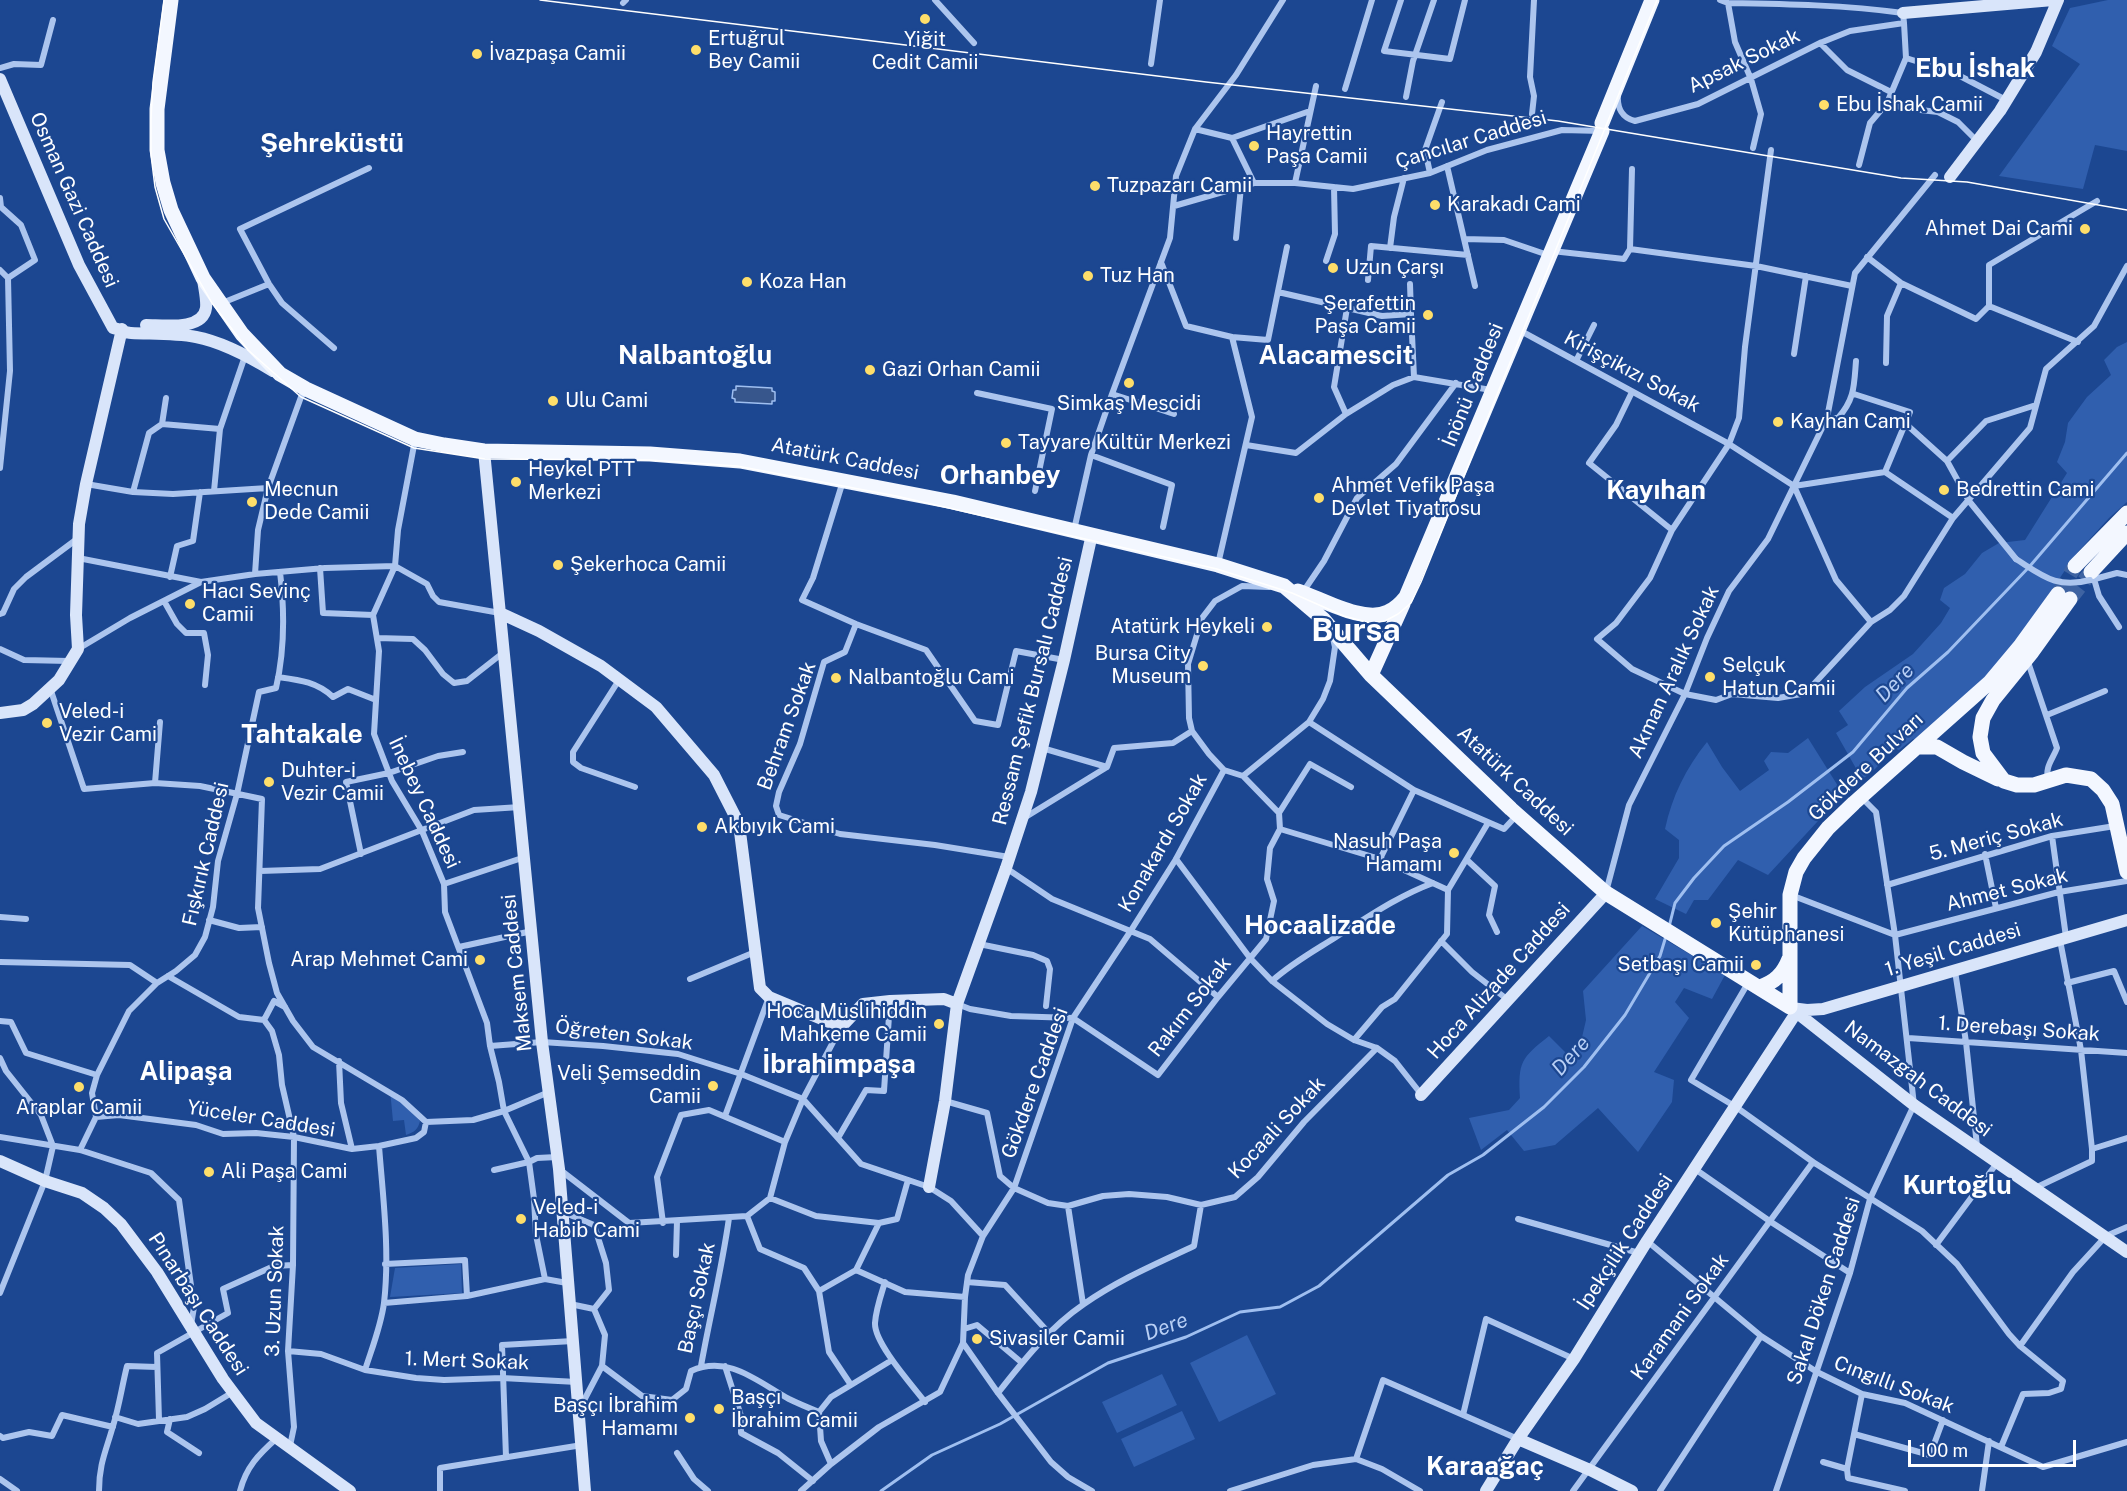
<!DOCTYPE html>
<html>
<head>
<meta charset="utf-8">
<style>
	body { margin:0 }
	#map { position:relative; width:2127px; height:1491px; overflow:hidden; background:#1c4791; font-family:"Public Sans",sans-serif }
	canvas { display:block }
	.scale { position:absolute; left:1908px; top:1440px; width:168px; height:27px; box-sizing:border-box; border:3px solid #fff; border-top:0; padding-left:8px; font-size:18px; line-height:21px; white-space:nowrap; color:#fff; -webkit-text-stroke:4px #1c4791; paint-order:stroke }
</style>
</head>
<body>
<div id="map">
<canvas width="2127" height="1491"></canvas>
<div class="scale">100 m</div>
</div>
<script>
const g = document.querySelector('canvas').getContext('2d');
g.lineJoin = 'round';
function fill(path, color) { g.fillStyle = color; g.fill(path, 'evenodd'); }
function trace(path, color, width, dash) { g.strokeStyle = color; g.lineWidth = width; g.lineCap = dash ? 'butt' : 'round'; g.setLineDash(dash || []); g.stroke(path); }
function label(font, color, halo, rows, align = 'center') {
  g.font = font + ' "Public Sans",sans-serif'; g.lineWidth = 4.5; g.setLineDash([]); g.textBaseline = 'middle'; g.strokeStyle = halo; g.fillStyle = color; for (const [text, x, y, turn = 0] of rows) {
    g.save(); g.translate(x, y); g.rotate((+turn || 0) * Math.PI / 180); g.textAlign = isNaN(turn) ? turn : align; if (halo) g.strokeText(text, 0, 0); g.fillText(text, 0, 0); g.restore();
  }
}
fill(new Path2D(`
	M2108,0H2127V151L2095,145L2083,189L1999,176L2080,64L2052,46L2070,8Z
	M2127,342V502L2109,518L2076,554L2020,637L1991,671L1918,741L1913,739L1899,750L1891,747C1884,761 1875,771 1862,779L1836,733L1848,725L1839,711L1865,687L1913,654L1941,623L1950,608L1940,600L1944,588L1965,574L1982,553L1999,543L2025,540L2067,473L2057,462L2065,442L2068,423L2087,397L2111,375L2104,360L2117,347Z
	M1808,738L1843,794L1768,875L1738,860L1708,900H1694L1686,914L1655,899L1679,858V840L1665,829C1672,796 1686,768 1707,742L1722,767L1740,791L1769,770L1764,761L1771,752L1788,753Z
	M1642,926L1725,975L1712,999L1684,988L1675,1002L1689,1018L1654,1072L1674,1080L1672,1102L1638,1152L1598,1108L1555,1145L1524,1151L1507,1130L1481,1150L1469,1118L1509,1110L1520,1098C1518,1062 1521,1058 1549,1036L1568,1055L1580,1046L1586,1020L1583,991Z
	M390,1090L420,1121C418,1130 414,1132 406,1135L404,1120L393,1121Z
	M461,1264L462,1293L390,1297L395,1268Z
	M1247,1335L1276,1394L1219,1422L1190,1363Z
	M1162,1374L1177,1405L1117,1433L1102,1402Z
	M1182,1411L1195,1439L1134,1467L1121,1439Z`), '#305fae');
const water = new Path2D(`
	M736,386L772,388V391L775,392V401H772V404L735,402V399L732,398L733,390H736Z`);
fill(water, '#37568c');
trace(water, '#9fbff0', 1.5);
trace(new Path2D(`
	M1669,927L1675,903L1694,878L1724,846L1788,802L1853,752L1907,688L1948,652L2030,566L2127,453
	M881,1491L932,1455L1000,1424L1108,1363L1186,1337L1240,1312L1280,1307L1319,1286L1448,1175L1483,1155L1544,1107L1584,1067L1625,1015L1660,956L1666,936`), '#9fbff0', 3);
trace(new Path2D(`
	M2058,594L2075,566
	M2070,599L2091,572`), '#3e63a2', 15, [15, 8]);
trace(new Path2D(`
	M935,0L974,43
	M1401,0L1384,51L1450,59L1465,0
	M623,3L626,0
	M1728,3L1735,42L1751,79L1761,114L1753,148
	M1820,43L1847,70L1891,92
	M1906,58L1938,68
	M1151,64L1160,0
	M0,68L14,64L41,65L53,20
	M1960,76L2006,100
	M1345,89L1372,0
	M1618,95C1617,108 1622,118 1635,121L1698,104L1820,43L1850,31L1904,23L1903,13C1845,5 1787,4 1728,3L1720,0
	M1406,97L1413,61L1434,0
	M1887,103L1903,108L1938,112L1958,122L1977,141
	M1532,114L1534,96L1530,77L1534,0
	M1195,129L1232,138L1254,183
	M1232,138L1310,111
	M1771,150L1745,347L1739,418L1729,444L1672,530L1650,578L1616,623L1597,639L1632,669L1685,694L1716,700L1732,694L1778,698L1801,694L1813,685L1871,622L1890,610L1904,596L1953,518L2030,428L2046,369L2094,326L2127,266
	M1859,165L1870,123L1887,103L1906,58L1904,23
	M1447,166L1475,286
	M1430,173L1425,150L1442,102
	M1295,183L1316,86
	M0,198L1,207L21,225L35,260L8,278
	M1174,206L1254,183H1295L1353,189L1430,173L1487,150L1562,130L1602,131
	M1236,238L1241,187
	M1464,239L1504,240L1548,255
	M1390,248L1394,217L1404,178
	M1630,249L1756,266L1852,286
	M1552,251L1624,259L1630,249L1632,169
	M1867,257L1901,283L1976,319L1989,306L2078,342
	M1326,261L1335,234L1334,187
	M1161,262L1186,326L1232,337L1252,417L1218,564
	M0,270L8,278
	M1368,280L1371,246L1468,255
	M1410,284L1411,314
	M1278,292L1382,316L1411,314L1414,377
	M222,303L269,284
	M1989,306V265L2097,201
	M1519,330L1729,444L1794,486
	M1232,337L1268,340L1287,247
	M334,348L282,303L269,284L240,229L369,168
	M1794,354L1806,276
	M1576,361L1594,325
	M1886,363L1887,316L1901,283
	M1632,392L1616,425L1589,463L1672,530
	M977,393L1052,409L1035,491
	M1112,394L1174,414
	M1854,394L1910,412L1885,472
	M1346,414L1334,387L1347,308
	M1827,418H1838C1855,399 1854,385 1856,361
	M162,424L220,429
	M1906,424L1947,461L1969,501L2016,559
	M415,440L398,530L395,566L373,615L379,651L374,734L392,781L422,831L444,884L445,912L487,1023L490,1046L499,1082L504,1111L529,1162L534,1199L536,1235L545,1279
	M1246,445L1296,453L1346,414L1393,385L1414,377L1491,390
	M1091,455L1172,485L1163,527
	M1947,461L1986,421L2036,405
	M0,468L10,371L8,278
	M1885,472L1953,518
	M843,481L813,578L802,600L856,624L926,650L975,721L998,725L1016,651L1064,660
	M86,484L133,492L173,494L268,488
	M1794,486L1836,580L1871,622
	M1794,486L1885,472
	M214,491L220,429L245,356
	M133,492L149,433L162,424L166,398
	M1074,530L1091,455L1112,394L1170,238L1176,176L1195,129L1236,75L1283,0
	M78,558L201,582
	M395,566L427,584L433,596L439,602L500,613
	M320,568L323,613L373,615
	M255,574L258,530L268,488L301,397L306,390
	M170,577L177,546L193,541L200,492
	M2094,579L2099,596L2119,627
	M2091,580L2117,573L2127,575
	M1269,587L1242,586L1215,601L1202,618L1188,664L1189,718L1192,731L1209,754L1224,770L1243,776L1309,722L1323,699L1330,681L1335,647L1333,638
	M1303,592L1324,561L1357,498L1396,464L1456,383
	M164,601L177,624L186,633H204L208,655L205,685
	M0,614L3,613L14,589L26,577L77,539
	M856,624L845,652L824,662L800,744L779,792L776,806L779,815L840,834L935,845L1009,857
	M377,638L413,639L425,650L443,674L454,683L467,681L504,652
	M0,649L24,660L69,661
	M78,649L130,618L201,582L255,574L325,568L395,566
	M2027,659L2057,748C2052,761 2045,766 2048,781
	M278,677C300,680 317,682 333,697L348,689L376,700
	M619,680L573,752V762L581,768L635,787
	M50,688L84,789L155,783L200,786L262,799L258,908L269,963L277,993L293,1021L313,1047L402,1100L426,1122
	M2047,715L2105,691
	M1309,722L1414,790L1504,829L1517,815
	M1042,748L1107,767
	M155,783L160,722
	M1279,813L1310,764L1351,787
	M1024,818L1107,767L1114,748L1173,743L1192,731
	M1280,829L1380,859L1448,890
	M2052,836L2066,937
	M361,854L346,782L389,773L438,756L463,752
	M1985,854L1996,908
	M1176,859L1250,958L1272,981L1327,1024L1354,1040L1377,1048L1395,1061L1421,1094
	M1380,859L1414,790
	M1467,860L1495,886L1489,915L1497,932
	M1006,868L1052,899L1150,939L1218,997
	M260,871L320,869L474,810L520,807
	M444,884L525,857
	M1887,885L2052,836L2115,826
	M1606,892L1629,805L1685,694L1707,638L1729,591L1768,539L1827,418L1855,273L1935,175
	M1791,895L1895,935L2059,892L2127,881
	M0,917L26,919
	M209,920L239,928L262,927
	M1441,941L1472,972L1508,1000
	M979,944L1033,955L1047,961L1050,969L1046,1006
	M459,947L532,931
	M0,962L130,965L157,983
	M1955,971L1966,1042L1977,1146
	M168,976L239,1017L264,1020
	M690,979L755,952
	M1272,981C1292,963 1314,951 1336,937C1368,917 1398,896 1433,883
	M1748,983L1691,1080L1736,1107L1813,1162L1922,1231L1957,1264L2009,1334L2020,1346L2063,1381L2061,1389L2049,1393L2023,1394L2001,1447
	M2067,983L2114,971L2127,1002
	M957,1004L970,1009L1011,1016L1073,1018L1158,1075L1218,997L1266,939L1274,901L1267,879L1270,848L1280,829L1279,813L1243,776
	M285,1007L274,1001L264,1020L272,1031L279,1055L282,1085L294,1137L293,1265L288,1351L294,1427L290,1446
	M0,1021L11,1022L26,1053L97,1075
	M1908,1038L2127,1053
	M1354,1040L1382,1007L1395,999L1447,934L1448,890L1488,823
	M490,1046L542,1042L603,1046L678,1054L741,1074L803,1099L861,1164L929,1187L951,1201L983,1236
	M0,1058L6,1071L41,1115L53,1146L45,1181L0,1293
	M339,1061L341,1103L352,1149
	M945,1101L987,1113L1000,1176L1014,1188L1048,1203L1068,1206L1103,1196L1129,1194L1167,1197L1201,1205L1235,1197L1258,1177L1304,1122L1377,1048
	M725,1116L769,997
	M96,1117L92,1093L97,1075L129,1011L157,983L176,971L195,955L205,937L213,907L218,861L237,794L259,692L276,688C285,649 285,613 280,572
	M96,1117L119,1115L196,1125L223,1134L256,1133L294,1137L352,1149L379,1146L416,1138L424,1132L426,1122L473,1120L504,1111L549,1092
	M0,1137L80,1150L151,1173L179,1200L194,1307L191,1325
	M838,1138L866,1090L884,1091L890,1001
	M2092,1149L2127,1138
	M80,1150L96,1117
	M559,1169L629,1223L747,1216
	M1695,1169L1771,1222L1850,1273
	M494,1170L529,1162L537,1158L557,1157
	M2035,1188L2092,1161V1149L2081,1050L2060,940
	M770,1198L816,1216L879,1223
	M1068,1206L1083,1304
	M563,1212L594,1225L606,1263L609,1290L594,1309
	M747,1216L760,1249L804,1268L819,1291L829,1352L851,1385L831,1397L819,1412L821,1441L831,1464
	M747,1216L770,1198L785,1142L803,1099L841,1027
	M1518,1219L1639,1253
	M663,1223L657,1177L681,1115L709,1110L785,1142
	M1647,1241L1761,1336L1817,1372L1862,1394L1905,1403L2043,1467L2127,1442
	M1936,1245L1997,1163
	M676,1255L677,1221
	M385,1264L465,1260L467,1296
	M856,1270L905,1292L965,1297
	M885,1282C881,1295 876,1309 875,1323C874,1343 912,1385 925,1402
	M967,1282L1005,1285L1049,1333
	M819,1291L856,1270L879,1223L897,1219L908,1180
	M384,1303L467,1296L545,1279L567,1283
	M570,1304L594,1309L605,1335L602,1366L580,1408
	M964,1329L977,1325L1021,1362
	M963,1343L998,1393L1051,1462L1068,1477L1092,1491
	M2020,1346L2073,1272L2106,1236L2127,1227
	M288,1351L321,1354L365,1370L416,1378L444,1380L502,1378L577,1382
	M602,1366L642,1396L672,1400L686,1389L691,1371C728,1354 758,1382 789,1399C799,1404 809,1408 819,1412
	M701,1366C710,1316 722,1268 729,1218
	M725,1366L741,1416V1433L778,1453L813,1481
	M365,1370C372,1348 381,1326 384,1303C390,1251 383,1198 379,1146
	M851,1385L892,1360
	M998,1393C1023,1361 1050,1327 1084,1304C1118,1280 1156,1264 1194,1246L1201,1205
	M1862,1394L1847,1469L1848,1478L1905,1491
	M1463,1415L1486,1319L1574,1359
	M115,1417L138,1424L187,1417L205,1409L233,1392
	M170,1419L167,1432L199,1453
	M159,1420L157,1353L228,1313L223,1289L274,1266L293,1265
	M1854,1434L1930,1455L1943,1420
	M0,1436L3,1438L29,1432L52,1436L62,1415L113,1427
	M677,1453L694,1479L708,1491
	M506,1457L502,1345L573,1341
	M1356,1459L1383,1380L1518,1439
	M1823,1462L1847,1469
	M0,1479L17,1491
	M99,1491C99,1464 106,1451 113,1426C119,1407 122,1386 127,1366L157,1367
	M240,1491C246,1467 259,1454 277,1438
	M440,1491V1468L582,1445
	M801,1491L831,1464L879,1427L940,1392L963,1343L965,1297L968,1275L983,1236L1014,1188L1073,1018L1130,932L1176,859L1224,770
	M1230,1491L1313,1465L1356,1459L1382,1469L1420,1491
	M1573,1491L1813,1162
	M1660,1491L1761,1336
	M1776,1491L1850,1273L1870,1199L1914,1105L1895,935L1876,812L1862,798
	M1982,1491L1989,1441`), '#acc5ee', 6);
trace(new Path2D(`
	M1903,13L2053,0
	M0,79L79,265L113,328C120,329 125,333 131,333C153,334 174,333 196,337C223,342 250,357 273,371
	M1950,177L2000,111L2036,52L2058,0
	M146,325C163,325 203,331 206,308C207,299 204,288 203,279
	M484,451L542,1042L559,1169L585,1491
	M500,613L539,631L601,666L656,707L714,775L739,824L760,988L769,997L841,1027L863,1004L890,1001L944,999L957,1004
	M0,713L23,710L33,704L59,680L78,649L76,615L79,524L86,484L122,329
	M1791,1008L1914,1105L2127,1252
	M1791,1008L1807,1010L1823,1009L2127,920
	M1421,1095L1606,893
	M0,1161L45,1181L82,1193L104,1208L121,1224L157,1272L223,1379L256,1423L350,1491
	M929,1187L945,1101L957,1004L1006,868L1031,792L1064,660L1092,534
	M1518,1439L1590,1470L1632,1491
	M1486,1491L1518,1439L1574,1359L1647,1241L1796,1013`), '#d9e5fa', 12);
trace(new Path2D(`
	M171,0L157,109V150L163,183L171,210L203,278L242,334L280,374L306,389L415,439L444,445L484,451L650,454L740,461L953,502L1218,565L1284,586L1323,619L1371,675L1511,809L1606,893L1790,1007
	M1602,123L1652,0
	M2075,566L2127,513
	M2091,572L2127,533
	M1298,591C1322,599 1364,624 1388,612C1395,609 1402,602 1406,597L1602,131
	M2070,599L2032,652L1993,700L1983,718L1980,737L1983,753L2004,781L2017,785H2034L2066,775L2091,779L2103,790L2112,804L2127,872
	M1371,675L1403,604
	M1918,747H1937L1963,762L1998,779
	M1760,987C1775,982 1783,974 1789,959
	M1790,1007V895L1796,872L1804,858L1828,828L1854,803L1990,682L2021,645L2058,594`), '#f3f7ff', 15);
trace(new Path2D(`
	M164,0L153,82L151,119V155L155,187L164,219L212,303L248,350L301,397L414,448L485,459L649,460L737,466L896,496L1217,569L1292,593L1344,616L1370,623L1385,621L1398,614L1411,603L1421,582L1657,0
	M540,0L1206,82L1558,121L1901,178L1967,182L2127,210`), '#fff', 1.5);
trace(new Path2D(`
	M2016,559C2043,576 2057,589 2090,580`), '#acc5ee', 6);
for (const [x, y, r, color] of [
	[925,19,6,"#fede6a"],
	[696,50,6,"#fede6a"],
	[477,54,6,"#fede6a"],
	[1824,105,6,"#fede6a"],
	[1254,146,6,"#fede6a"],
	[1095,186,6,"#fede6a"],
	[1435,205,6,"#fede6a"],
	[2085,229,6,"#fede6a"],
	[1333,268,6,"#fede6a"],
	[1088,276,6,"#fede6a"],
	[747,282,6,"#fede6a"],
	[1428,315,6,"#fede6a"],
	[870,370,6,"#fede6a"],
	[1129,383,6,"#fede6a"],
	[553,401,6,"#fede6a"],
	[1778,422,6,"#fede6a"],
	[1006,443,6,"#fede6a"],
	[516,482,6,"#fede6a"],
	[1944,490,6,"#fede6a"],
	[1319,498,6,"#fede6a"],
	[252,502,6,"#fede6a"],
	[558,565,6,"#fede6a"],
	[190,604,6,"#fede6a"],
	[1267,627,6,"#fede6a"],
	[1203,666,6,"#fede6a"],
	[1710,677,6,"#fede6a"],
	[836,678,6,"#fede6a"],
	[47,723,6,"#fede6a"],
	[269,782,6,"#fede6a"],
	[702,827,6,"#fede6a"],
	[1454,853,6,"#fede6a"],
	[1716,923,6,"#fede6a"],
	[480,960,6,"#fede6a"],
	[1756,965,6,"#fede6a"],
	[939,1024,6,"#fede6a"],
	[713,1086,6,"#fede6a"],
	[79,1087,6,"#fede6a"],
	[209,1172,6,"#fede6a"],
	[521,1219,6,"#fede6a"],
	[977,1339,6,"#fede6a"],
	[719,1409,6,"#fede6a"],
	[690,1418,6,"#fede6a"]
]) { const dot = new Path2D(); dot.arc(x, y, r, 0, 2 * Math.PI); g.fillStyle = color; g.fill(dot); trace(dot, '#1c4791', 2); }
label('20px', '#fff', '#1c4791', [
	["Ertuğrul",708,39],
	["Bey Camii",708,62],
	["Yiğit",925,40,"center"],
	["Cedit Camii",925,63,"center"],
	["İvazpaşa Camii",489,54],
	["Ebu İshak Camii",1836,105],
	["Hayrettin",1266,134],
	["Paşa Camii",1266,157],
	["Tuzpazarı Camii",1107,186],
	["Karakadı Cami",1447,205],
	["Ahmet Dai Cami",2073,229,"right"],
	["Uzun Çarşı",1345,268],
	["Tuz Han",1100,276],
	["Koza Han",759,282],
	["Şerafettin",1416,304,"right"],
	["Paşa Camii",1416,327,"right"],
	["Gazi Orhan Camii",882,370],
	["Ulu Cami",565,401],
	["Simkaş Mescidi",1129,404,"center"],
	["Kayhan Cami",1790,422],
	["Tayyare Kültür Merkezi",1018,443],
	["Heykel PTT",528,470],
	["Merkezi",528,493],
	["Ahmet Vefik Paşa",1331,486],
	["Devlet Tiyatrosu",1331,509],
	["Mecnun",264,490],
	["Dede Camii",264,513],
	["Bedrettin Cami",1956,490],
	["Şekerhoca Camii",570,565],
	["Hacı Sevinç",202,592],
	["Camii",202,615],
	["Atatürk Heykeli",1255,627,"right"],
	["Bursa City",1191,654,"right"],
	["Museum",1191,677,"right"],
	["Selçuk",1722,666],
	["Hatun Camii",1722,689],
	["Nalbantoğlu Cami",848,678],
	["Veled-i",59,712],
	["Vezir Cami",59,735],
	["Duhter-i",281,771],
	["Vezir Camii",281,794],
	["Akbıyık Cami",714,827],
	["Nasuh Paşa",1442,842,"right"],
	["Hamamı",1442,865,"right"],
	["Şehir",1728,912],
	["Kütüphanesi",1728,935],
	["Arap Mehmet Cami",468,960,"right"],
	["Setbaşı Camii",1744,965,"right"],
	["Hoca Müslihiddin",927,1012,"right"],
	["Mahkeme Camii",927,1035,"right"],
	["Veli Şemseddin",701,1074,"right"],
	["Camii",701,1097,"right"],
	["Araplar Camii",79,1108,"center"],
	["Ali Paşa Cami",221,1172],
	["Veled-i",533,1208],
	["Habib Cami",533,1231],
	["Sivasiler Camii",989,1339],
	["Başçı",731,1398],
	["İbrahim Camii",731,1421],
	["Başçı İbrahim",678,1406,"right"],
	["Hamamı",678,1429,"right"]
], 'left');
label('20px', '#fff', '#1c4791', [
	["Apsak Sokak",1744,61,-26],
	["Çancılar Caddesi",1471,140,-17],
	["Osman Gazi Caddesi",74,200,66],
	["Kirişçikızı Sokak",1632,372,28],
	["İnönü Caddesi",1473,385,-68],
	["Atatürk Caddesi",845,459,11],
	["Akman Aralık Sokak",1674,672,-65],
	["Ressam Şefik Bursalı Caddesi",1033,691,-76],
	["Behram Sokak",787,726,-70],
	["Gökdere Bulvarı",1866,767,-43],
	["Atatürk Caddesi",1515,781,43],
	["İnebey Caddesi",424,803,65],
	["5. Meriç Sokak",1996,837,-15],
	["Konakardı Sokak",1163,843,-60],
	["Fışkırık Caddesi",206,854,-77],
	["Ahmet Sokak",2007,890,-14],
	["1. Yeşil Caddesi",1953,950,-17],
	["Maksem Caddesi",517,973,-96],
	["Hoca Alizade Caddesi",1499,981,-48],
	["Rakım Sokak",1190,1007,-52],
	["1. Derebaşı Sokak",2019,1029,4],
	["Öğreten Sokak",624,1035,7],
	["Namazgah Caddesi",1918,1079,37],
	["Gökdere Caddesi",1035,1083,-70],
	["Yüceler Caddesi",261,1119,9],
	["Kocaali Sokak",1277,1128,-47],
	["İpekçilik Caddesi",1625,1242,-57],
	["3. Uzun Sokak",275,1291,-88],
	["Sakal Döken Caddesi",1824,1291,-72],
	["Başçı Sokak",697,1298,-78],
	["Pınarbaşı Caddesi",198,1304,57],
	["Karamani Sokak",1680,1317,-54],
	["1. Mert Sokak",467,1361,2],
	["Cıngıllı Sokak",1894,1385,21]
]);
label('italic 21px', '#b8cff5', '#1c4791', [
	["Dere",1895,683,-46],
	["Dere",1571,1056,-48],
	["Dere",1166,1327,-20]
]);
label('bold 26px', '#fff', '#1c4791', [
	["Ebu İshak",1975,69],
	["Şehreküstü",332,144],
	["Nalbantoğlu",695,356],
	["Alacamescit",1336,356],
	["Orhanbey",1000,476],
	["Kayıhan",1656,491],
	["Tahtakale",302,735],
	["Hocaalizade",1320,926],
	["İbrahimpaşa",839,1065],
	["Alipaşa",186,1072],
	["Kurtoğlu",1957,1186],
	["Karaağaç",1485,1467]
]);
label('bold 32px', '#fff', '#1c4791', [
	["Bursa",1356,631]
]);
</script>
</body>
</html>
